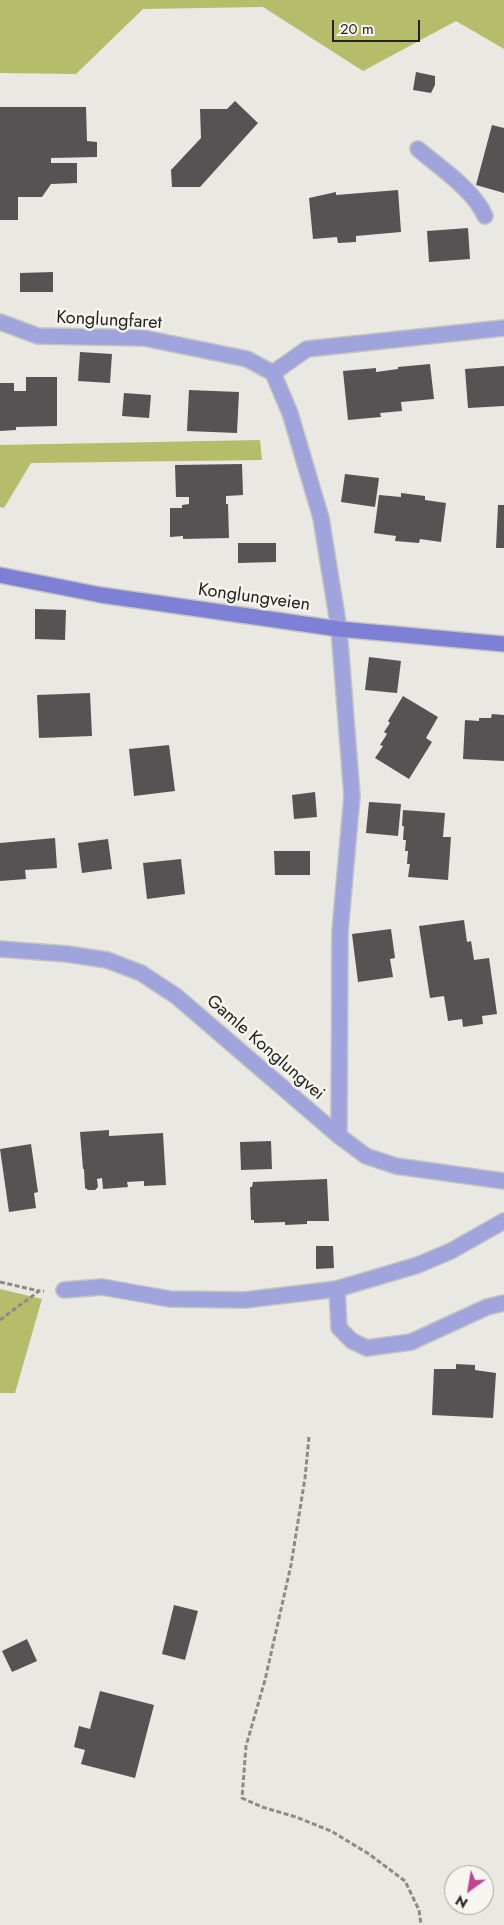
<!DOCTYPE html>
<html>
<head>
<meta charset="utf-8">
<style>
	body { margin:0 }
	#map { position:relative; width:504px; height:1925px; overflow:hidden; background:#e9e8e3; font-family:Jost,sans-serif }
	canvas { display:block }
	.north { position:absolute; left:444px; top:1865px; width:50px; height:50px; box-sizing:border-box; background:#f6f5f0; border:1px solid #a2a19d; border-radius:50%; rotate:212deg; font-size:14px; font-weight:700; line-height:20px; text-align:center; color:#232220 }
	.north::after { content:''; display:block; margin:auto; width:18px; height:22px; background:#c14391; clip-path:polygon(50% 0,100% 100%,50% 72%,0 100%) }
	.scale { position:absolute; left:332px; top:20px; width:88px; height:22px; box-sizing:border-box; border:2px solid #232220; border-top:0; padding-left:6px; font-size:15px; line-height:18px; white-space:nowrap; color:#232220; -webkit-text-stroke:4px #f6f5f0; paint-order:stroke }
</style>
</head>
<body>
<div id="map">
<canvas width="504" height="1925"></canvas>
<div class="north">N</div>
<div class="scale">20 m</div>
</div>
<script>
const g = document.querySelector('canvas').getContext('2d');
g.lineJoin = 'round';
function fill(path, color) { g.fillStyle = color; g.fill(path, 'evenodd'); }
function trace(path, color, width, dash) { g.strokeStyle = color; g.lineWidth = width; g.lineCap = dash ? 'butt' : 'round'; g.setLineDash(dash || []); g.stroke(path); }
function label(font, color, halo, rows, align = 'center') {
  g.font = font + ' Jost,sans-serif'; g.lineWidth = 5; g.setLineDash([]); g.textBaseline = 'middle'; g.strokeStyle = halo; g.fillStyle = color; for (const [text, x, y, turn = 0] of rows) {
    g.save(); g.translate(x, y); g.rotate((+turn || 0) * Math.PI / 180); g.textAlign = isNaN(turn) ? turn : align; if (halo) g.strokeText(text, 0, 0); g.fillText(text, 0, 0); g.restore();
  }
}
fill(new Path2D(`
	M0,0H504V49L456,21L363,71L263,7L143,9L76,74L0,73Z
	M260,440L262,460L31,463L4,508L0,507V445Z
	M0,1289L42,1299L15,1393H0Z`), '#b5bd6a');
fill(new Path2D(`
	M416,72L435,76V85L431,93L413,90Z
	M235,101L258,123L200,187H172L171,170L201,138L200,109H227Z
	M0,107H86L87,141L97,142V157L51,158V163H77V183L51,184L42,197H18V220H0Z
	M492,125L504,128V193L476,185Z
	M398,190L401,232L356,236V242L338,243L337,237L313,239L309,198L336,192V195Z
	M468,228L470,259L429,262L427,231Z
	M53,272V292H20V273Z
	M80,352L112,354L110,383L78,381Z
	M430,364L434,399L401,402L402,411L380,413L381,417L348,420L343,371L376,368V372L398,369V367Z
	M504,366V406L468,408L465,369Z
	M26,377H57V426L16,427V430L0,431V383H14V391H26Z
	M189,390L239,392L237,433L187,431Z
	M124,393L151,395L149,418L122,416Z
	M242,464L243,495L226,496V504H228L229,538L183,539V536L170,537V508H182V505L189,504V497H176L175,465Z
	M345,474L379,478L375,507L341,502Z
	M401,493L425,496V500L446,503L441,542L420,539L419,543L395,541L396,536L374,533L379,495L401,497Z
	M498,505H504V548H496Z
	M238,543H276V562L238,563Z
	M35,609L66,610L65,640L35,639Z
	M369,657L401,661L397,693L365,690Z
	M90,693L92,736L39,738L37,695Z
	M403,696L438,717L426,738L432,742L409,779L375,758L383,746L380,745L387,734L384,732L390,723L388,721Z
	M492,714L504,715V761L463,759L465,720L479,721V718H491Z
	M169,745L175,791L134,796L129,749Z
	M315,792L317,817L294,819L292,795Z
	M369,802L401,804L398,836L366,833Z
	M403,810L445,813L443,837H451L448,880L408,877L410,864H407L408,851H405L406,840H403L404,826H402Z
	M55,838L57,868L25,870L26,879L0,881V843Z
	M108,839L112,869L82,873L78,843Z
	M274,851H310V875H275Z
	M181,859L185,894L147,899L143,863Z
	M464,920L467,942L471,941L474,960L489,958L497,1014L482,1016L483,1024L463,1027L462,1019L448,1021L444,996L430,998L419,926Z
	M391,929L395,958L390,959L393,977L358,982L352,934Z
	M109,1130V1136L163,1133L166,1185L144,1186V1181L127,1182L128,1187L103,1189L102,1178L97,1179L98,1187L95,1190H88L85,1188L84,1169H83L80,1132Z
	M271,1141L272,1169L241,1170L240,1142Z
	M31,1144L38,1192L34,1193L36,1208L9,1212L0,1149Z
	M327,1179L329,1221H307V1224L285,1225V1222L254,1223V1220H251L250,1187H252L253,1182Z
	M316,1246H333L334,1268L316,1269Z
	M456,1364L475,1365V1370L496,1373L493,1418L432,1415L434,1369H456Z
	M174,1605L198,1611L185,1660L162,1654Z
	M27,1639L37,1661L12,1672L2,1651Z
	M100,1691L154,1705L135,1778L81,1764L85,1750L74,1747L79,1726L90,1729Z`), '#575355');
const lane = new Path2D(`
	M418,149C440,168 473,189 485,216
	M273,373L307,349L504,328
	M339,629L352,796L340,931L339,1136
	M64,1290L102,1287L170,1299L245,1300L337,1289L339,1328L352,1341L367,1348L411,1342L487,1307L504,1303`);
const street = new Path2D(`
	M0,322L38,336L144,338L247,359L273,373L290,413L321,518L339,629
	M0,949L67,954L107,960L141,973L176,996L339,1136L366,1156L396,1166L504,1181
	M337,1289L418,1265L451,1251L504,1221`);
const secondary = new Path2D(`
	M0,575L101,595L339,629L504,644`);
trace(lane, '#c5c4c0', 18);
trace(street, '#c5c4c0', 18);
trace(secondary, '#c5c4c0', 18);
trace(new Path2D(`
	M0,1282L39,1291
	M0,1320L39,1291H44
	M309,1437L305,1478L291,1565L265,1680L246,1746L242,1798L262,1807L296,1817L331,1831L369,1854L405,1881L419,1910L421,1925`), '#8c8b87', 3, [5, 2.5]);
trace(lane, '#9fa4dc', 15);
trace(street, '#9fa4dc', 15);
trace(secondary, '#7d80d4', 15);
label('18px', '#232220', '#f6f5f0', [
	["Konglungfaret",109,321,3],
	["Konglungveien",254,598,8],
	["Gamle Konglungvei",265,1048,41]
]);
</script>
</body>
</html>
